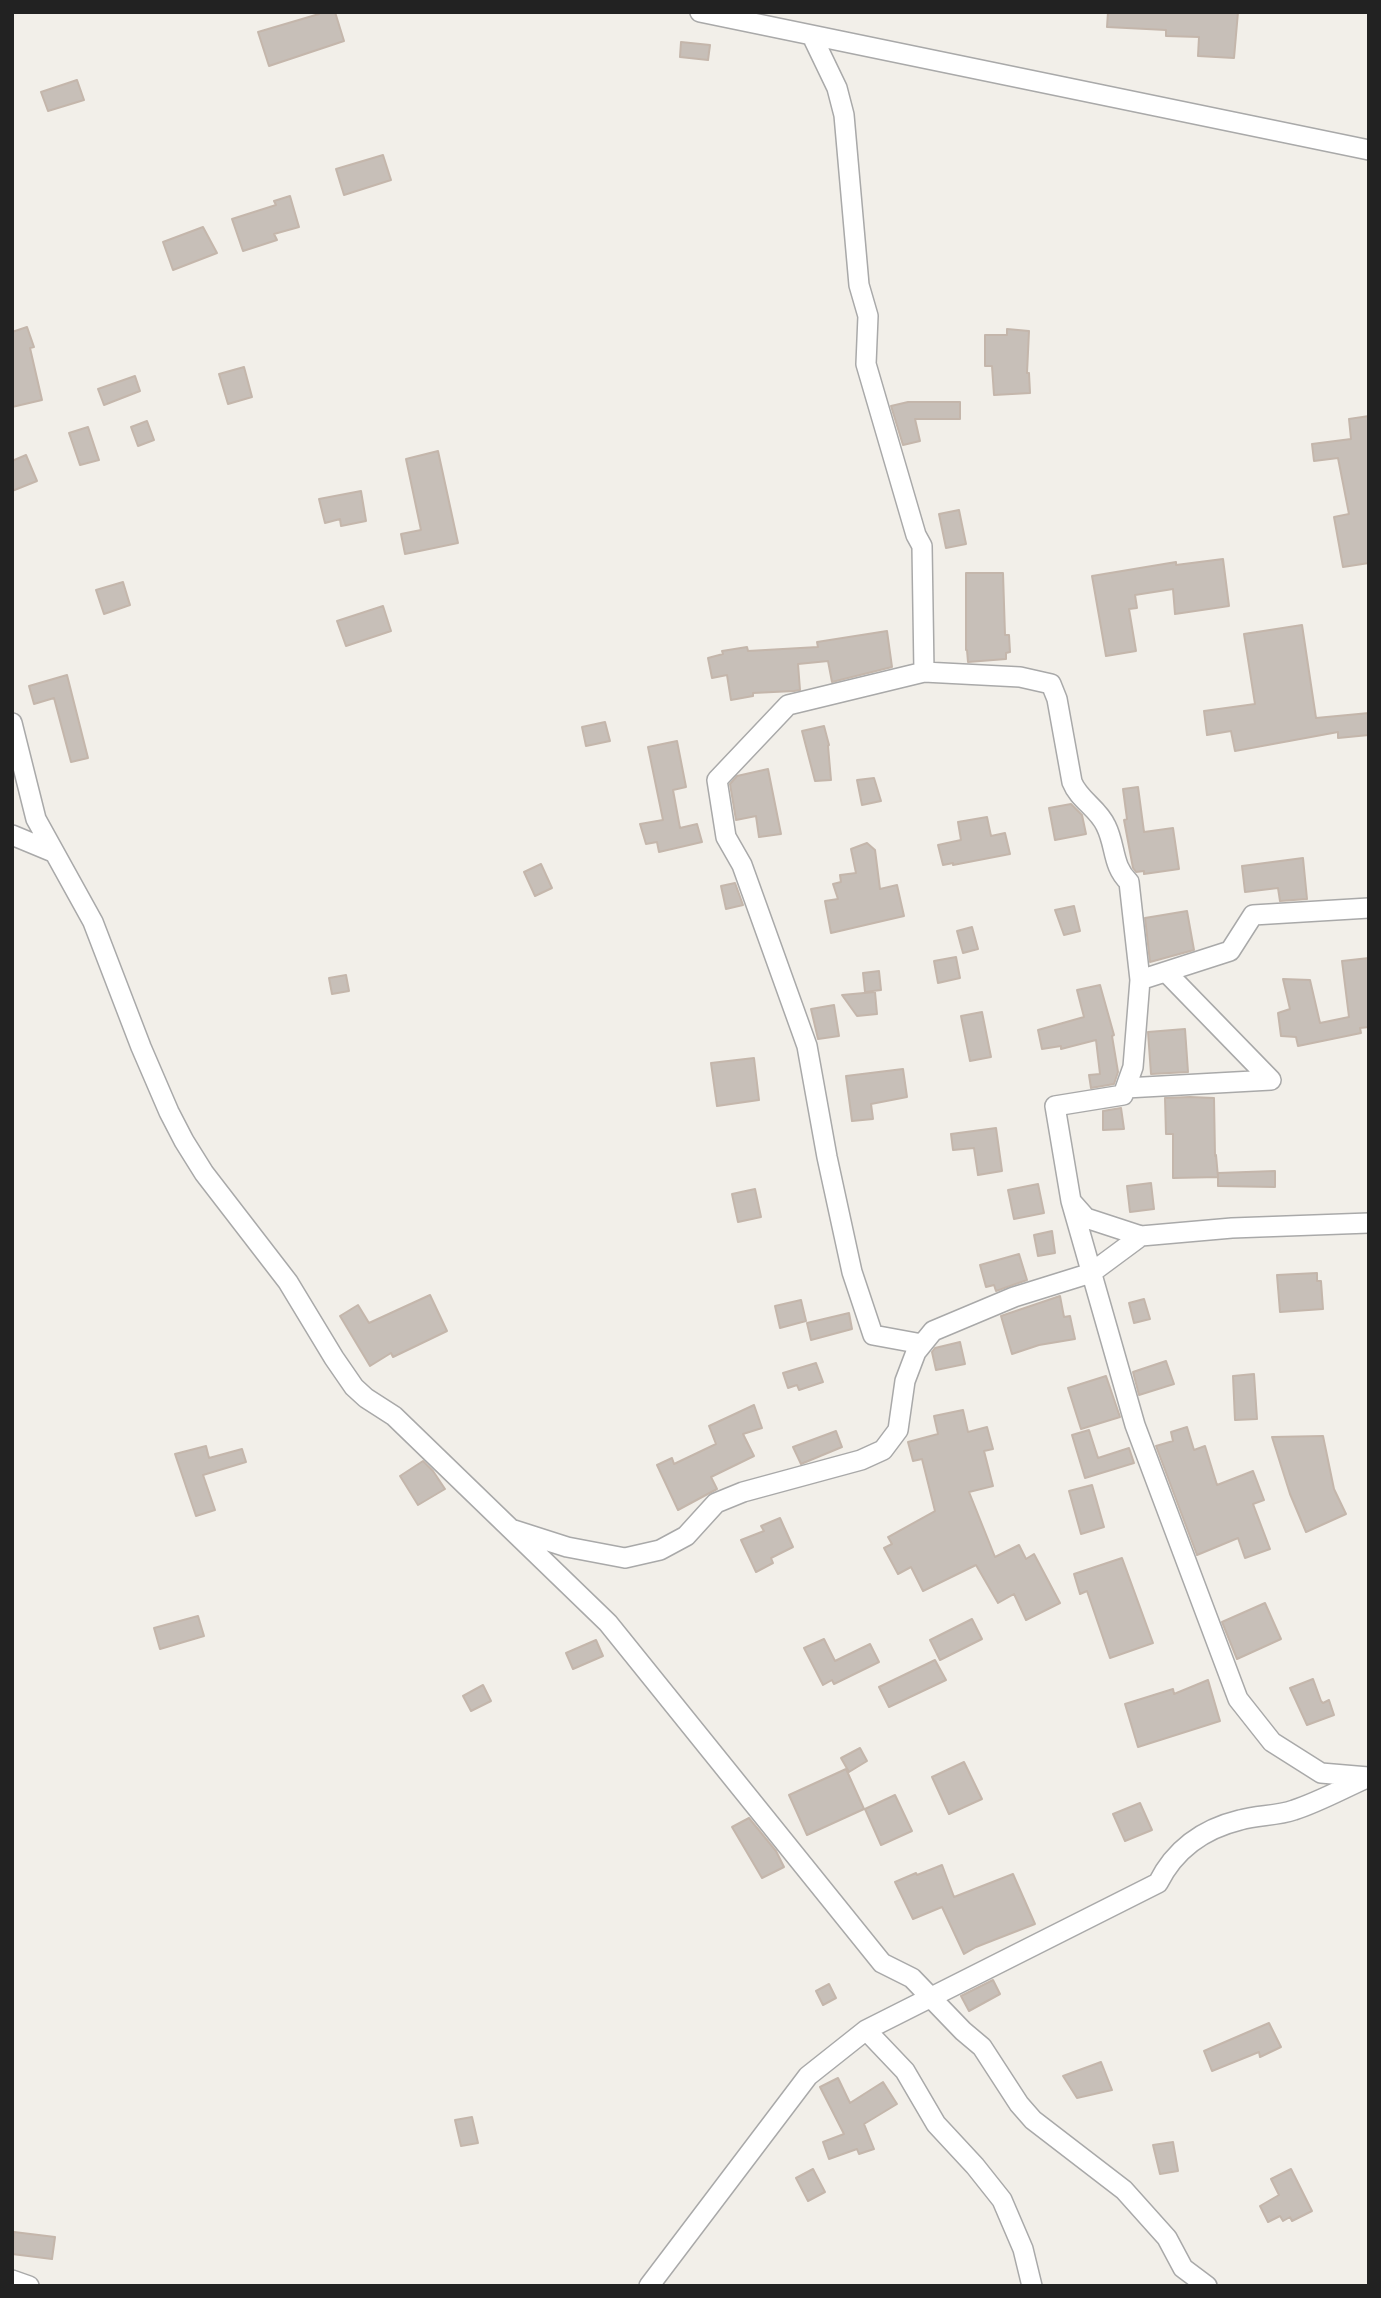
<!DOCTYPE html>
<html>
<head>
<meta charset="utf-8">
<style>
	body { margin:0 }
	#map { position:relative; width:1381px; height:2298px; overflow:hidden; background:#f2efe9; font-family:Raleway,sans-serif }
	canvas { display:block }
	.frame { position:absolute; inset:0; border:14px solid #222; pointer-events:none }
</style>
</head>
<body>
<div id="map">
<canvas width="1381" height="2298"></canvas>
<div class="frame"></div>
</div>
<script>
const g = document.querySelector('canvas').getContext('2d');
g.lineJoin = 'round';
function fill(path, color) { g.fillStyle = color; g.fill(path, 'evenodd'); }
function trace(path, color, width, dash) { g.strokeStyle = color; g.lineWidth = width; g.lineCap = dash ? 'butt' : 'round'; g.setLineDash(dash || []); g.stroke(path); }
const building = new Path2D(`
	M319,12H335L344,41L269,66L258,32L319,14Z
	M1108,12H1238L1234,58L1198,56L1199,37L1166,36V30L1107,27Z
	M681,42L710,45L708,60L680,57Z
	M77,80L84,100L48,111L41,92Z
	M383,155L391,180L344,195L336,169Z
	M290,196L299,227L274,234L277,240L243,251L232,219L276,205L274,201Z
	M203,227L217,253L173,270L163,242Z
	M27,327L34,347L30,348L42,400L12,407V332Z
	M1007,329L1029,331L1027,373H1029L1030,393L994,395L992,366H985V335H1007Z
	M244,367L252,397L228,404L219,374Z
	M135,376L140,391L104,405L98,389Z
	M908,402H960V419H915L920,441L903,445L891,406Z
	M1369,416V563L1343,567L1334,517L1349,514L1338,458L1314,461L1312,444L1351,439L1349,419Z
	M147,421L154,440L138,446L131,427Z
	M88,427L99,460L80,465L69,433Z
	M438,451L458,543L405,554L401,534L421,530L406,459Z
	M26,455L37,481L12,491V461Z
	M361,491L366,521L341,526L340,519L325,523L319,499Z
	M959,510L966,544L946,548L939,514Z
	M1223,559L1229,606L1175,614L1173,589L1135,595L1137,608L1129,609L1136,651L1106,656L1092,576L1176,562V565Z
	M966,573H1003L1005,635H1009L1010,652L1006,653V659L968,662L967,650H966Z
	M123,582L130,605L104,614L96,590Z
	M383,606L391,631L346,646L337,621Z
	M1302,625L1316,718L1369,713V735L1338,738V732L1235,751L1231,731L1207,735L1204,711L1255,704L1244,634Z
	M887,631L892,667L832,682L828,661L798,664L800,690L794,691L753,693V696L731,700L727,675L712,678L708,658L723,654L722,651L747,647L748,651L818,647L817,642Z
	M67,675L88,758L71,762L54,698L34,704L29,686Z
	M605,722L610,741L586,746L582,727Z
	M824,726L829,745L828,746L831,780L815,781L802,731Z
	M677,741L686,787L673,790L680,828L697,824L702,842L659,852L657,842L646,844L640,824L663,820L648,747Z
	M768,769L781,834L759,837L756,816L736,820L730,784L737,776Z
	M874,778L881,801L862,805L857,780Z
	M1138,787L1144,832L1173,828L1179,869L1144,874V871L1136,872L1133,868L1124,820L1127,819L1123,789Z
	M1071,804L1082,815L1086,834L1055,840L1049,808Z
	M987,817L991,836L1005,833L1010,854L953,865V863L943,865L938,845L961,840L958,822Z
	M867,843L875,850L880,889L897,885L904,916L831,933L825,901L838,899L833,884L841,882L840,875L856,873L851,849Z
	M1303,858L1307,899L1280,901L1278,888L1245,892L1242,866Z
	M541,864L552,888L535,896L524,872Z
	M735,883L743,905L726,909L721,886Z
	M1074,906L1080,931L1064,935L1055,910Z
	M1187,911L1194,950L1150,962L1145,918Z
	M972,927L978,949L963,953L957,931Z
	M956,957L960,978L938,983L934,961Z
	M1369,958V1027L1360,1028L1361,1033L1298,1046L1296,1037L1281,1036L1278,1013L1290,1009L1283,979L1310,980L1320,1023L1349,1017L1342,961Z
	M879,971L881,990L865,992L863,973Z
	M346,975L349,991L332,994L329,978Z
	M1100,985L1114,1035L1112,1036L1118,1072L1114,1084L1091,1088L1089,1075L1100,1074L1096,1040L1061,1049V1046L1042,1049L1038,1030L1084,1017L1077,990Z
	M875,992L877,1014L857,1016L842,995Z
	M834,1005L839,1036L818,1039L811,1009Z
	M982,1012L991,1057L970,1061L961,1016Z
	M1185,1029L1188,1072L1151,1074L1148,1032Z
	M754,1058L759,1100L717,1106L711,1063Z
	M903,1069L907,1097L871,1104L873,1119L852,1121L846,1076Z
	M1190,1097L1214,1098L1215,1156L1216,1155L1218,1177L1173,1178V1134H1166L1165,1098Z
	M1121,1108L1124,1129L1103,1130V1111Z
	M996,1128L1002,1171L978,1175L974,1148L953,1150L951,1134Z
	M1275,1171V1187L1218,1186V1173Z
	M1151,1183L1154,1209L1130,1212L1127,1186Z
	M1038,1184L1044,1213L1014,1219L1008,1190Z
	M755,1189L761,1217L738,1222L732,1194Z
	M1052,1231L1055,1253L1038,1256L1034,1235Z
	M1019,1254L1027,1280L996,1291L994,1285L986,1287L980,1265Z
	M1317,1273V1281H1321L1323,1309L1280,1312L1277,1275Z
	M430,1295L447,1331L393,1357L391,1353L370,1366L340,1316L358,1305L369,1323Z
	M1060,1296L1064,1317L1070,1316L1075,1339L1039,1345L1012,1354L1001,1316Z
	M1144,1299L1150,1319L1134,1323L1129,1303Z
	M801,1300L806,1321L780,1328L775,1306Z
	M849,1313L852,1329L811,1340L807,1323Z
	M960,1342L965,1364L936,1370L932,1352L935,1348Z
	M1166,1361L1174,1384L1139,1395L1133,1372Z
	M816,1363L823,1382L799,1390L797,1385L788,1388L783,1373Z
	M1254,1374L1257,1419L1235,1420L1233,1376Z
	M1106,1376L1120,1417L1081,1429L1068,1388Z
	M754,1405L762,1428L743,1434L754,1456L711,1477L717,1489L678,1510L657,1465L672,1458L674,1464L716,1444L709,1426Z
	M963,1410L968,1432L987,1427L993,1449L984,1451L993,1486L969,1492L995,1557L1019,1545L1026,1559L1034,1554L1060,1603L1026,1620L1014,1594L998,1603L976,1565L923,1591L911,1567L898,1574L884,1548L892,1544L888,1537L935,1511L922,1459L913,1461L908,1442L938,1434L934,1416Z
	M1187,1427L1194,1450L1205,1446L1217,1485L1253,1471L1264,1500L1253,1504L1270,1549L1245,1558L1238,1538L1197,1555L1156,1446L1173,1441L1171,1432Z
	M1089,1430L1098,1458L1129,1448L1134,1463L1085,1478L1072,1435Z
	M836,1431L842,1447L801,1464L793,1447Z
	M1323,1436L1334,1489L1346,1514L1306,1532L1290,1494L1272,1437Z
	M206,1446L209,1458L242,1449L246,1462L203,1475L215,1510L196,1516L175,1454Z
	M423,1461L433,1471L445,1489L418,1505L400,1476Z
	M1092,1485L1104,1527L1081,1534L1069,1491Z
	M780,1518L793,1547L771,1558L773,1563L756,1572L741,1540L764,1531L761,1526Z
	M1122,1558L1153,1643L1110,1658L1087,1591L1080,1594L1074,1574Z
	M1265,1603L1281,1639L1237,1659L1222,1622Z
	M198,1616L204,1636L160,1649L154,1628Z
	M972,1619L982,1639L940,1660L930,1640Z
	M824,1639L835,1661L870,1644L879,1662L834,1684L832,1680L823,1685L804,1648Z
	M596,1640L603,1656L573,1669L566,1653Z
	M935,1660L946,1680L889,1707L879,1687Z
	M1313,1679L1321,1701L1323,1703L1329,1700L1334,1715L1307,1725L1290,1688Z
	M1208,1680L1220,1721L1138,1747L1125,1704L1173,1689L1174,1694Z
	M483,1685L491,1701L471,1711L463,1696Z
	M860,1748L867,1761L849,1772L841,1758Z
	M964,1762L982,1799L949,1814L932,1777Z
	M846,1769L864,1809L807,1835L789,1795Z
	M895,1795L912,1831L881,1845L865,1809Z
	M1140,1803L1152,1830L1125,1841L1113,1814Z
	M749,1818L776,1851L784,1867L762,1878L732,1827Z
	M942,1865L954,1897L1013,1874L1035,1924L976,1947L964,1954L942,1907L913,1919L895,1882L916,1873L917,1875Z
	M993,1980L1000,1994L969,2011L961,1996Z
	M829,1984L836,1998L823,2005L816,1991Z
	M1269,2023L1281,2047L1260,2057L1259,2052L1212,2071L1204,2051Z
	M1101,2062L1112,2090L1077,2098L1063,2076Z
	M838,2078L850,2103L883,2082L897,2104L864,2124L874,2149L859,2154L857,2149L829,2159L823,2142L844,2134L820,2087Z
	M472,2117L478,2143L461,2146L455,2120Z
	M1173,2142L1178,2171L1160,2174L1153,2145Z
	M813,2169L825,2192L808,2201L796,2178Z
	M1291,2169L1312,2211L1292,2221L1290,2217L1283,2221L1280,2216L1268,2222L1260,2206L1279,2195L1271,2179Z
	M14,2232L55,2237L52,2259L12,2254Z`);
fill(building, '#c7bfb8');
trace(building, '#c4b6ab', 2);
const street = new Path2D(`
	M700,12L1369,150
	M812,36L837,88L844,115L859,285L868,316L866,364L916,535L922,546L924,672L1020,677L1051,684L1057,699L1072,782C1079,800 1098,808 1106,826C1116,846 1112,866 1129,882L1140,980L1230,951L1253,915L1369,908
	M12,723L36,819L93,922L141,1047L169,1112L184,1141L204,1173L288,1282L334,1358L354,1387L366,1398L394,1416L608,1623L882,1963L912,1978L963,2031L982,2047L1019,2104L1033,2120L1124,2190L1167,2238L1183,2268L1207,2286
	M12,835L53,852
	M1140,980L1133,1067L1123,1095L1055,1106L1071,1201L1086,1218L1141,1236
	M1126,1088L1271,1080L1166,972
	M1071,1201L1135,1425L1238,1699L1272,1742L1321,1773L1368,1777
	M922,1344L873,1335L852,1272L827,1157L807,1046L742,865L726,837L717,780L788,705L924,672
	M514,1530L567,1547L625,1558L660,1550L686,1536L716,1503L743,1492L861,1460L883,1450L898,1430L905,1381L916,1352L933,1331L1014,1297L1091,1273L1141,1236L1232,1228L1369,1223
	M866,2030L905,2071L936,2124L975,2166L1002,2200L1023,2249L1032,2286
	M12,2280L29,2286
	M649,2286L808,2076L866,2030L1158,1883C1175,1849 1203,1829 1240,1820C1258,1815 1277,1816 1294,1810C1319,1802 1344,1788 1369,1777`);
trace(street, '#a9a9a9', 22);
trace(street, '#fff', 19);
</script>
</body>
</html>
